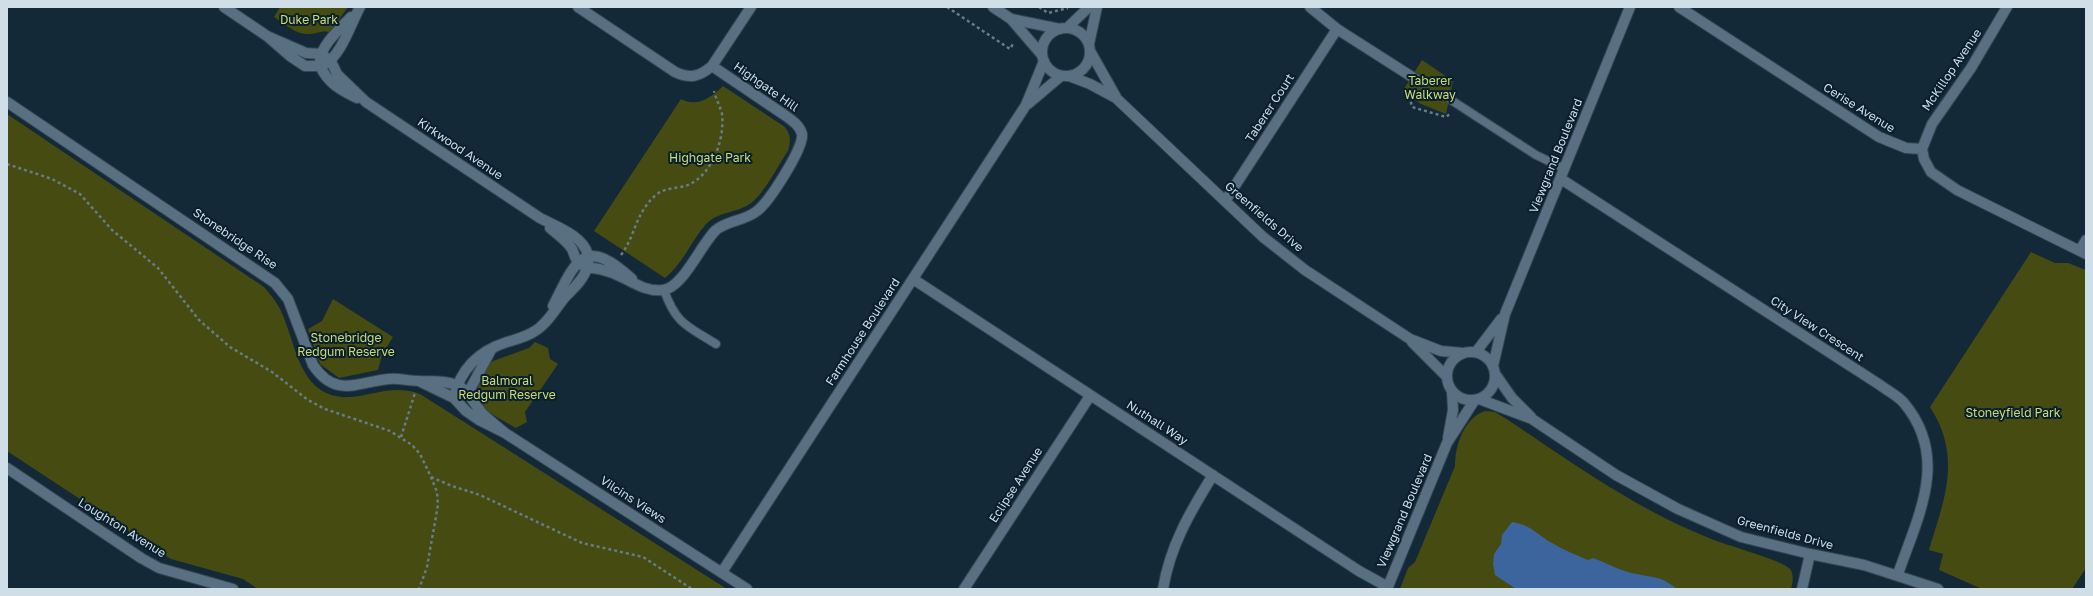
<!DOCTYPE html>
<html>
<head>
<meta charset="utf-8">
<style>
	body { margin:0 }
	#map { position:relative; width:2093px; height:596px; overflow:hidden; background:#132938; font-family:"Golos Text",sans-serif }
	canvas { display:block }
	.frame { position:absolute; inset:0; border:8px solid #d0dee8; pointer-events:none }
</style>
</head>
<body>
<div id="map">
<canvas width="2093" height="596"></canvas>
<div class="frame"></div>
</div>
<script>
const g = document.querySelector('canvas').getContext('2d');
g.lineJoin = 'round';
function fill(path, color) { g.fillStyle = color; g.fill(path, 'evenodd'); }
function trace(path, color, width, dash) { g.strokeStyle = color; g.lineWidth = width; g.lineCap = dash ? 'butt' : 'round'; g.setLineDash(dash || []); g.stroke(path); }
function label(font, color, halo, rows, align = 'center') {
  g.font = font + ' "Golos Text",sans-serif'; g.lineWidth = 4; g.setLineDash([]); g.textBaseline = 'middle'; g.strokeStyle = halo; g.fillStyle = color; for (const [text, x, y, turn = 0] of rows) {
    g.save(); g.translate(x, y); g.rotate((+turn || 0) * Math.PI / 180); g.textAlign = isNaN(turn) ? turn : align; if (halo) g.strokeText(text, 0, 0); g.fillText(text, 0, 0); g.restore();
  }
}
fill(new Path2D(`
	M280,7H348L330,32C321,30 317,34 308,34C296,35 284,23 274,17Z
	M1422,60L1453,81L1446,114L1421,104L1402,92Z
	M723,86L785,127C791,135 791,141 788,151C778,165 763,197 748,205C735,213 718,212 706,224C691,241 683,264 665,278L594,231L681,99C697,108 712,97 723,86Z
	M7,114L264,287C270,294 276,301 280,309C295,338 297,388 336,396C363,402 388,382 420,394L727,589H258L243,579L171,559L7,451Z
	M2031,252L2055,263H2068L2086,270V568L2072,589H1982L1939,570L1943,554L1929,550C1945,498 1962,457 1930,407Z
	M333,299L393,337L382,355L378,370L339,378L320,364L308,329L322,321Z
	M535,342L548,348L550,359L558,364L525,412L527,422L516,428C497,417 467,405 481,379C484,372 487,365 493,361L529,348Z
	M1485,411L1495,412L1508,420C1574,464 1639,511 1714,540C1729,546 1782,560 1790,569C1794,574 1793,583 1791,589H1400L1408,568L1415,562L1455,466C1455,445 1464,418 1485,411Z`), '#454b11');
fill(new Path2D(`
	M1512,522C1532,525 1538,536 1554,544C1565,551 1577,555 1588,560L1593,558C1607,563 1622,572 1637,574C1655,578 1661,576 1677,589H1516L1495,575L1493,564L1494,554L1501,544L1502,535Z`), '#3d659d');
const lane = new Path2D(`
	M1451,100L1536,155L1565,169
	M664,290C676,324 687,326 716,344`);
const street = new Path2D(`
	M224,7L267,36L290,56L305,66H320C328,83 340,90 357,98
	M578,7L675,72C690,79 699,77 712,66L751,7
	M1310,7L1337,29L1420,82
	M1679,7L1879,137L1906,148L1922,149L1924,159L1931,172L1957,190L2086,254
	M267,36L306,53L321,54L331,61L337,74L366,102L540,218C559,228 596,240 587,268C584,279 573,289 565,297C556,308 547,324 535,331C526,337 517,339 507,342C479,351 460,369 454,398
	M320,60C322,44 340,29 351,17
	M325,64C341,56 351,23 360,7
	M7,102L275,283L288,299L313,365C336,399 357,382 389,379C399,378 409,381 419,381C432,382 444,380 456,385C468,389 474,404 482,413C489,420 498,427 505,433
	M1028,104L1061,76
	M1922,149L1932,124L1971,68L2007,7
	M1561,179L1880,385C1888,391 1898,396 1904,403C1950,458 1918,516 1898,574
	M1225,201L1337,29
	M550,228C557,234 567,241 572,249C574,253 575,259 578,262C586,270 594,267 603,270C624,274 641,293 663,290C683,288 701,244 716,230C728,220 745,221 757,211C769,202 804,148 802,134C800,126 793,121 786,116L712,66
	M2080,250L2086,240
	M913,279L1359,571L1388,587
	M553,306C576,260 584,235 632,279
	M1476,352L1501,319
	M1493,366L1505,314L1630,7
	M421,382L454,398L466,411L479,420L505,433L747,589
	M461,396L468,393L491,350
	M1448,438L1453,410L1452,391
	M7,468L141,558L159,568L233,589
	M722,572L1026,105L1044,61
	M964,589L1090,396
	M1163,589C1170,546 1190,512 1213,475
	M1387,589L1447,443L1474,401
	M1802,589L1810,554`);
const secondary = new Path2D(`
	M993,7L1011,19L1042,55
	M1011,19L1060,29
	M1067,28L1089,7
	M1042 52a24 24 0 1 1 48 0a24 24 0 1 1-48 0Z
	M1089,44L1097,7
	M1090,51L1116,97
	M1069,76L1090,84L1116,98L1263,237L1305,270L1410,339L1441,351L1463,353
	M1412,342L1447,377
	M1447 376a24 24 0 1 1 48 0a24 24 0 1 1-48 0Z
	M1496,375L1512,398L1531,417
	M1479,399L1532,419L1616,475L1678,509L1741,537L1810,554L1864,565L1938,589`);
trace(lane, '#364653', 10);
trace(street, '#364653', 12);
trace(secondary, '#364653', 12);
trace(new Path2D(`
	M947,7L1010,49L1014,42
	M1039,7L1048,13L1068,8
	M1408,90L1412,107L1446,117L1451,113
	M7,164L52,179L80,194L112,230L158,268L199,320L230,347L272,372L308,400L325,409L390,431L412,445L420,454L431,477L437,492L438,505L427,567L419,589
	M621,255C636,235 635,213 656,195C665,187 678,189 688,185C712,175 725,139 722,114C720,106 716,99 714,91
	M401,437L415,393
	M431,477L452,486L480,495L582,543L643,557L692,589`), '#687b88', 2.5, [3, 3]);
trace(lane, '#587081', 8);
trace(street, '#587081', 10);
trace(secondary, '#587081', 10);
label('12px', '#cfdc74', '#091f2d', [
	["Duke Park",309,20],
	["Taberer",1430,81],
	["Walkway",1430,95],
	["Highgate Park",710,158],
	["Stonebridge",346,338],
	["Redgum Reserve",346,352],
	["Balmoral",507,381],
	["Redgum Reserve",507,395],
	["Stoneyfield Park",2013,413]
]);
label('12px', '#d0dee8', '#091f2d', [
	["McKillop Avenue",1952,70,-56],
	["Highgate Hill",766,87,35],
	["Taberer Court",1270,108,-57],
	["Cerise Avenue",1859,108,32],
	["Kirkwood Avenue",460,149,34],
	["Viewgrand Boulevard",1556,156,-68],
	["Greenfields Drive",1264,217,41],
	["Stonebridge Rise",235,239,34],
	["City View Crescent",1817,329,33],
	["Farmhouse Boulevard",863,332,-57],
	["Nuthall Way",1157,423,33],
	["Eclipse Avenue",1016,485,-57],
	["Vilcins Views",633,500,33],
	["Viewgrand Boulevard",1405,511,-67],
	["Loughton Avenue",122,528,32],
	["Greenfields Drive",1785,533,15]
]);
</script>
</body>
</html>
